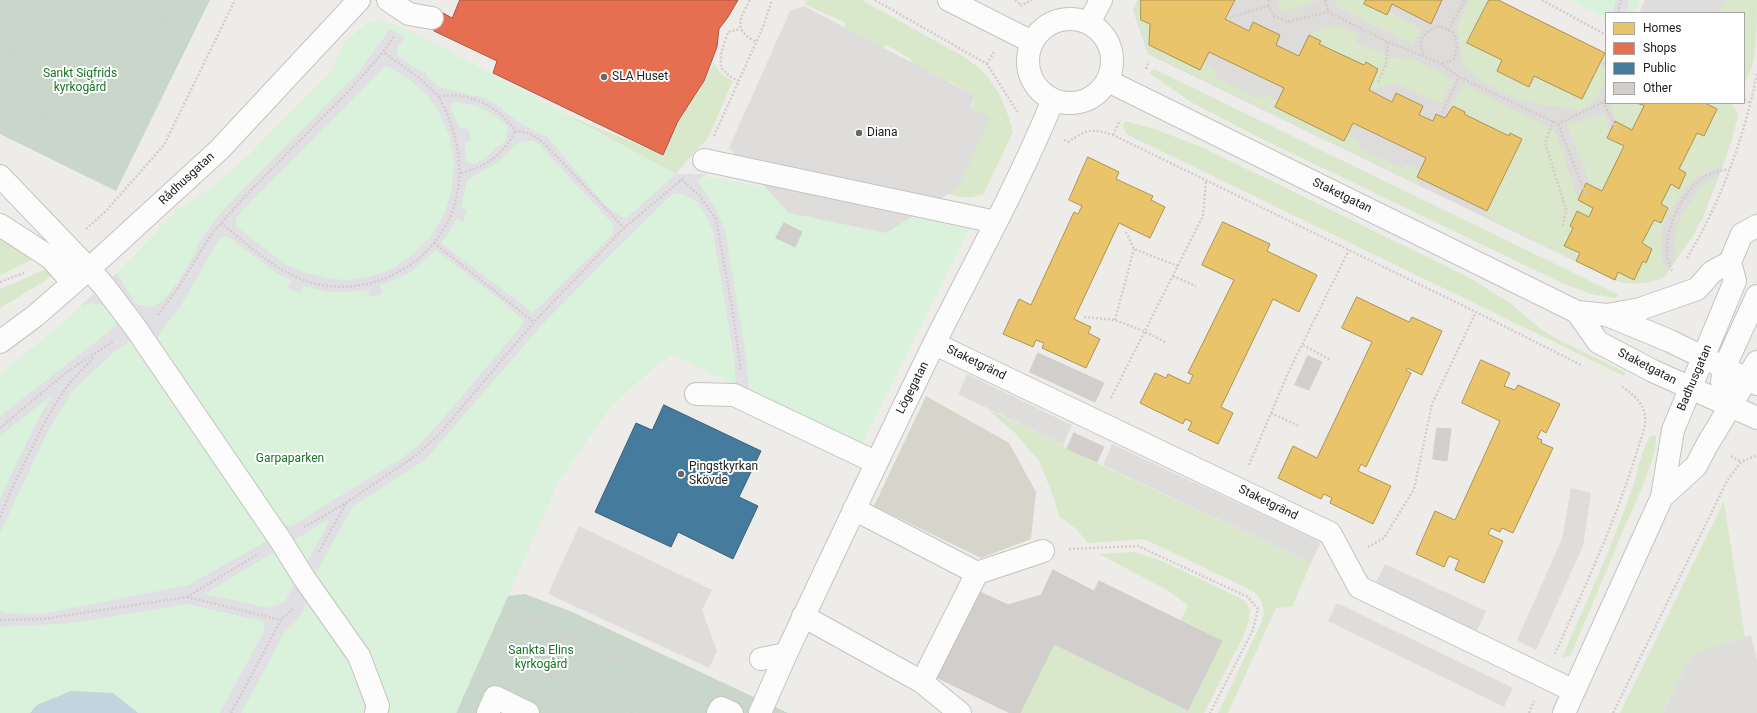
<!DOCTYPE html>
<html>
<head>
<meta charset="utf-8">
<style>
	body { margin:0 }
	#map { position:relative; width:1757px; height:713px; overflow:hidden; background:#eeece9; font-family:Roboto,sans-serif }
	canvas { display:block }
	.legend { position:absolute; left:1605px; top:12px; width:140px; height:92px; box-sizing:border-box; background:#fff; border:1px solid #a6a6a6; margin:0; padding:5px 7px; list-style:none; font-size:12px; color:#202020 }
	.legend li { display:flex; align-items:center; gap:8px; height:20px }
	.legend b { width:20px; border:1px solid #a6a6a6 }
</style>
</head>
<body>
<div id="map">
<canvas width="1757" height="713"></canvas>
<ul class="legend">
<li><b style="height:11px;background:#e9c46a"></b>Homes</li>
<li><b style="height:11px;background:#e76f51"></b>Shops</li>
<li><b style="height:11px;background:#457b9d"></b>Public</li>
<li><b style="height:11px;background:#d1cecc"></b>Other</li>
</ul>
</div>
<script>
const g = document.querySelector('canvas').getContext('2d');
g.lineJoin = 'round';
function fill(path, color) { g.fillStyle = color; g.fill(path, 'evenodd'); }
function trace(path, color, width, dash) { g.strokeStyle = color; g.lineWidth = width; g.lineCap = dash ? 'butt' : 'round'; g.setLineDash(dash || []); g.stroke(path); }
function label(font, color, halo, rows, align = 'center') {
  g.font = font + ' Roboto,sans-serif'; g.lineWidth = 4; g.setLineDash([]); g.textBaseline = 'middle'; g.strokeStyle = halo; g.fillStyle = color; for (const [text, x, y, turn = 0] of rows) {
    g.save(); g.translate(x, y); g.rotate((+turn || 0) * Math.PI / 180); g.textAlign = isNaN(turn) ? turn : align; if (halo) g.strokeText(text, 0, 0); g.fillText(text, 0, 0); g.restore();
  }
}
fill(new Path2D(`
	M1138,0H1500L1606,53V103H1708L1718,108L1733,136L1719,176L1702,219L1676,260L1668,271L1660,276L1641,283H1624L1614,280L1148,54L1133,10Z`), '#dddcda');
fill(new Path2D(`
	M926,396L1009,443L1036,492L1031,539L981,558L874,506Z`), '#d6d5cb');
fill(new Path2D(`
	M807,0H862L964,57C974,64 984,70 990,80C1001,95 1009,115 1013,132L983,195L980,194C970,201 953,196 943,192L975,97L949,81L948,84L911,64V59L886,45L883,48L844,28L846,23L804,4Z
	M1139,0H1141L1150,24V38L1216,70L1215,78L1259,99L1262,95L1264,94L1359,140L1360,143L1358,147L1403,169L1405,166L1408,165L1420,171L1417,177L1420,185L1149,53L1134,10Z
	M1276,0H1317V1L1282,12Z
	M1334,0H1366L1364,4L1388,12L1421,29L1413,44L1336,6Z
	M1470,0H1489L1468,43L1502,60L1497,71L1529,87L1534,76L1582,99L1599,65L1606,69V80L1600,93L1590,104L1584,108L1576,109L1536,104L1512,97L1480,81L1463,63L1457,26Z
	M1726,0H1757C1757,18 1757,72 1744,83V13H1720Z
	M1338,25L1359,35L1356,42L1384,55L1406,60L1410,57L1444,74L1445,76L1453,80L1441,104L1396,83L1369,90L1378,69L1366,63L1364,65L1319,44L1321,41L1309,35L1313,32Z
	M714,63L721,74L733,81L707,140L696,150L676,174L565,114L663,155L678,121L700,90Z
	M1154,69L1619,295L1615,298L1591,294L1562,283L1254,135L1191,102L1149,73Z
	M1464,84L1555,131L1578,200L1593,208L1589,217L1570,226L1573,228L1564,246L1580,253L1576,261L1488,217L1487,211L1521,139L1510,134L1509,136L1464,114L1465,111L1453,106L1450,108Z
	M1612,103H1637L1644,106L1632,130L1615,121Z
	M1705,103H1731L1739,114L1723,166L1696,177L1678,198L1662,227V257L1668,274C1653,285 1632,286 1615,280L1618,272L1634,280L1643,261L1646,262L1652,249L1642,243L1654,220L1661,223L1668,208L1661,204L1671,184L1679,188L1686,173L1679,169L1697,133L1704,136L1717,109Z
	M1604,114L1610,132L1607,138L1624,146L1602,191L1591,185L1567,125Z
	M1125,121L1152,128L1206,149L1470,278L1510,303L1541,329L1555,338L1625,372L1624,376L1126,134L1123,126Z
	M1719,176L1695,233L1676,260C1674,250 1674,241 1676,232C1678,220 1693,197 1701,188C1706,182 1713,179 1719,176Z
	M0,234L38,257L0,275Z
	M51,267L53,272L45,281L0,308V289Z
	M987,409L1063,445L1067,449L1311,563L1292,607L1276,608L1228,713H1218L1262,621L1264,611L1261,601L1255,592L1144,539L1088,543L1076,529L1059,516L1052,493L1039,461L1015,433Z
	M1652,435L1656,436C1658,455 1634,507 1625,526C1607,569 1589,613 1570,656L1562,658C1587,599 1615,541 1635,480C1638,469 1644,441 1652,435Z
	M1724,501L1745,637L1700,651L1689,658L1663,713H1620Z
	M1134,552L1162,561L1244,600L1250,609L1249,621L1243,637L1204,713H1020L1054,644L1188,710L1222,641L1181,620L1188,605L1167,590L1099,554Z`), '#d9e8cb');
fill(new Path2D(`
	M0,0H210L116,191L0,134Z
	M525,594L572,612L788,713H456L508,596Z`), '#c9d7ca');
fill(new Path2D(`
	M1571,0H1641L1634,13H1606V18Z
	M379,20L394,24L440,46L676,174L716,178L792,192L789,213L885,233L891,213L969,229L862,444L860,446L674,355L656,365L610,408L559,481L456,713H0V374L66,320L118,272L175,212L215,185L248,156L331,72L340,51L347,40L367,23Z`), '#daf1db');
fill(new Path2D(`
	M1645,0H1726L1720,13H1639Z
	M804,6L975,96L970,108L990,117L959,187L886,233L789,213L729,148L790,11Z
	M967,374L1072,425L1063,445L958,394Z
	M1112,444L1321,542L1311,563L1103,465Z
	M1571,488L1591,493L1583,546L1536,650L1517,640L1562,539Z
	M579,526L712,590L702,610L717,651L709,668L548,594Z
	M1385,564L1486,611L1476,633L1374,586Z
	M1337,603L1513,688L1504,707L1328,621Z
	M1751,635L1757,661V713H1663L1689,658L1700,651Z`), '#dedddc');
fill(new Path2D(`
	M1616,0H1629L1626,13H1613Z
	M390,29L405,37L397,48L398,56L400,58L423,73L425,71L427,73L426,76L439,87L485,98L498,106L516,121L547,137L607,207L622,217H628L676,174H707L699,179V183L718,213L725,231L746,356L749,392L736,386L734,356L713,232L708,219L698,202L683,194L675,193L670,196L609,256L540,327L425,460L353,506L315,574L317,582L298,619L284,633L241,713H220L263,633L265,627L262,621L187,604L73,623L0,627V610L4,613L43,614L189,585L265,542L266,538L133,340L116,350L72,391L46,435L0,533V499L35,425L53,394L0,436V416L114,328L117,318L113,311L102,305L92,303L80,306L119,272L118,275L135,304L150,307L162,302L176,285L197,250L198,244L223,210L359,72ZM385,66L392,68L410,80L426,94L439,112L449,135L454,161L452,188L445,213L431,236L412,255L394,268L372,276L351,280L330,279L307,273L284,264L236,226V219L241,212ZM457,102L476,106L487,111L505,123L508,128L505,141L483,160L472,164L467,162L464,142L471,140L467,127L460,129L450,107L451,103ZM524,141H532L538,143L613,224L612,235L533,313L441,243L449,232L456,219L463,222L467,210L461,207L467,180L498,162L517,144ZM225,236L230,238L278,274L291,280L288,288L300,293L304,286L329,292L361,291L368,290L370,297L382,294L380,286L409,273L436,250L497,297L522,319L523,324L442,420L422,442L404,457L292,526L284,525L276,522L159,346L158,337L161,331L180,307L219,239ZM327,520L329,522L306,564L291,542ZM272,553L277,554L296,581L285,602L268,608L205,594Z`), '#e0dfe3');
fill(new Path2D(`
	M71,691L113,693L138,713H30L37,705Z`), '#c0d5de');
const homes = new Path2D(`
	M1141,0H1235L1225,19L1249,31L1253,22L1280,35L1276,45L1299,56L1309,35L1321,41L1319,44L1364,65L1366,62L1378,69L1369,90L1392,102L1396,93L1423,106L1419,115L1433,121L1436,114L1445,118L1453,106L1465,112L1464,114L1509,136L1510,133L1522,139L1487,211L1417,177L1426,158L1353,123L1344,141L1275,107L1284,88L1209,52L1200,70L1149,45L1150,24L1141,20Z
	M1366,0H1442L1431,24L1392,4L1387,15L1364,4Z
	M1489,0H1498L1605,53L1582,99L1534,76L1529,87L1497,71L1502,60L1467,43Z
	M1637,103H1705L1717,109L1704,136L1697,133L1679,169L1686,173L1679,189L1671,184L1661,204L1668,208L1661,223L1654,220L1642,243L1652,249L1646,263L1643,261L1634,280L1618,272L1615,280L1576,261L1580,253L1564,246L1573,228L1570,226L1577,211L1589,217L1593,208L1578,200L1586,183L1602,191L1624,146L1607,138L1615,121L1632,130L1644,106Z
	M1088,157L1119,172L1116,179L1153,196L1151,200L1165,207L1150,238L1119,223L1074,319L1091,327L1088,333L1100,339L1086,368L1042,348L1044,343L1036,340L1033,347L1003,334L1019,299L1031,305L1074,212L1078,214L1082,206L1069,200Z
	M1223,222L1270,244L1267,251L1317,275L1299,312L1273,299L1221,407L1233,413L1218,444L1188,430L1192,422L1185,419L1183,424L1140,403L1155,373L1166,378L1168,374L1189,384L1193,375L1188,373L1234,280L1202,265Z
	M1357,297L1409,322L1412,317L1442,331L1422,375L1407,368L1406,370L1411,373L1366,467L1361,464L1358,471L1391,486L1373,524L1330,503L1332,498L1324,494L1321,499L1278,478L1293,446L1317,458L1372,342L1342,328Z
	M1481,360L1510,373L1504,386L1515,390L1518,385L1560,404L1546,433L1541,430L1537,438L1542,440L1541,443L1553,448L1513,533L1502,528L1500,532L1491,528L1488,534L1503,541L1484,583L1455,570L1459,560L1449,556L1444,567L1416,554L1435,511L1455,520L1500,421L1462,403Z`);
fill(homes, '#e9c46a');
trace(homes, '#ad9354', 1);
const shops = new Path2D(`
	M460,0H738L728,17L719,29L717,47L704,81L678,121L663,155L493,73L497,61L434,31L432,18L443,13L452,18Z`);
fill(shops, '#e76f51');
trace(shops, '#ab5742', 1);
const public = new Path2D(`
	M664,405L761,451L739,497L758,506L733,559L678,532L671,547L595,512L636,423L652,430Z`);
fill(public, '#457b9d');
trace(public, '#3a6078', 1);
const building = new Path2D(`
	M784,223L802,232L795,247L776,238Z
	M1038,353L1104,383L1095,402L1030,372Z
	M1308,356L1322,362L1309,390L1295,385Z
	M1437,428L1451,429L1447,461L1433,459Z
	M1074,433L1104,447L1097,462L1067,449Z
	M1053,570L1094,591L1099,581L1222,641L1188,710L1054,644L1020,713H1010L936,677L978,591L1008,605L1041,595Z`);
fill(building, '#d1cecc');
trace(building, '#d1cecb', 1);
const minor = new Path2D(`
	M388,0L409,14L432,18
	M949,0L1032,42
	M1028 61a42 42 0 1 1 84 0a42 42 0 1 1-84 0Z
	M1089,23L1101,0
	M1108,81L1577,312L1607,315L1670,341L1757,384
	M704,160L996,222
	M0,176L89,269L104,286L135,327L281,541L304,578L359,656L378,706L376,713
	M0,225L51,258L73,283
	M1577,312L1598,342L1653,371L1757,418
	M1607,315L1640,309L1697,289L1712,272L1730,262
	M0,342L35,316L89,269L219,150L359,0
	M935,344L1330,533L1359,587L1574,691
	M1722,382L1724,368L1757,296
	M696,394L734,395L875,462
	M1662,497L1696,466L1707,445L1757,362
	M854,509L977,573L1043,551
	M803,616L922,682L960,713
	M761,659L786,654C835,550 884,446 935,342C975,262 1019,183 1053,100
	M922,682L977,573
	M488,713L495,697L528,713
	M718,713L721,708L732,713
	M760,713L786,654
	M1564,713L1662,497L1673,430L1735,281L1730,262L1742,234L1757,226`);
trace(minor, '#c4c3c1', 24);
trace(new Path2D(`
	M121,0L162,20
	M750,0C739,20 733,29 756,42
	M875,0L987,64L1018,113
	M1015,0L1021,5
	M1325,0L1328,12L1388,42L1440,63L1459,77L1558,124L1603,102L1606,95
	M1542,0L1606,35
	M1020,6L1032,0
	M1268,6L1269,0
	M1618,13L1621,0
	M1229,18L1268,6L1274,16L1287,22L1328,12
	M1448,30L1465,0
	M1424,54C1415,39 1427,30 1440,26L1454,33L1457,45L1455,58L1448,62L1440,63
	M1604,63L1606,65
	M987,64L994,52
	M1146,69L1149,61
	M0,78L39,0
	M739,81L731,77L721,68V54L728,32L740,29
	M1378,82L1386,64L1388,42
	M439,97C464,89 502,108 515,131L529,133L543,142L624,228
	M0,100L99,149L172,0
	M1744,100L1751,103
	M1603,102L1618,132
	M1442,113L1459,77
	M41,120L101,0
	M1553,121L1545,143L1566,209L1563,226
	M1558,124L1587,198
	M1113,135L1120,120
	M714,136L763,27L772,0
	M1064,140L1068,142C1088,129 1090,128 1113,135L1476,312L1583,366
	M461,173C486,167 504,154 515,131
	M681,179L699,195L716,219L732,307L741,370
	M221,223C251,247 280,276 317,284C339,289 362,287 383,279C445,255 473,194 453,131C450,120 445,108 439,98C428,82 399,64 383,52
	M86,229L105,212L164,145L235,0
	M1126,232L1134,249L1178,266
	M434,243L534,322
	M1687,258C1721,202 1744,138 1757,74
	M1672,271C1670,266 1667,259 1667,254C1665,230 1681,195 1700,180C1709,173 1719,171 1729,169
	M1173,276L1196,286
	M0,282L24,273
	M158,315L178,288L213,232L251,190L349,91L380,56L395,35
	M1084,317L1115,320L1144,331L1167,343
	M1115,320L1134,249
	M1303,345L1331,360
	M1111,398L1203,216L1206,181
	M1271,413L1299,426
	M0,428L68,371L114,341
	M1731,456L1741,462
	M1249,465L1288,373L1349,250
	M0,517L11,490L47,418L67,386L94,357
	M304,527L346,503
	M1368,547L1384,538L1414,489L1432,404L1476,312
	M1069,549L1138,546L1248,597L1258,609L1253,630L1210,713
	M319,552L346,503L418,454L442,431L534,322L624,228L685,177
	M187,597L281,620
	M518,613L697,697
	M0,620L43,619L187,597L258,554
	M504,653L633,713
	M1555,654C1584,588 1615,523 1636,454C1639,443 1647,427 1645,416C1643,401 1632,394 1621,386
	M231,713L281,620L294,608
	M1529,713L1534,701
	M1613,713L1727,481L1741,462L1757,455`), '#d6cbc9', 2.5, [2, 2]);
trace(minor, '#fcfcfc', 22);
for (const [x, y, r, color] of [
	[604,77,4,"#686766"],
	[859,133,4,"#686766"],
	[681,474,4,"#686766"]
]) { const dot = new Path2D(); dot.arc(x, y, r, 0, 2 * Math.PI); g.fillStyle = color; g.fill(dot); trace(dot, '#fff', 1.5); }
label('12px', '#167525', '#fff', [
	["Sankt Sigfrids",80,74],
	["kyrkogård",80,88],
	["Garpaparken",290,459],
	["Sankta Elins",541,651],
	["kyrkogård",541,665]
]);
label('12px', '#202020', '#fff', [
	["SLA Huset",612,77],
	["Diana",867,133],
	["Pingstkyrkan",689,467],
	["Skövde",689,481]
], 'left');
label('12px', '#202020', '#fff', [
	["Rådhusgatan",187,179,-43],
	["Staketgatan",1342,196,26],
	["Staketgränd",976,363,26],
	["Staketgatan",1647,367,27],
	["Badhusgatan",1695,378,-67],
	["Lögegatan",913,388,-63],
	["Staketgränd",1268,503,26]
]);
</script>
</body>
</html>
